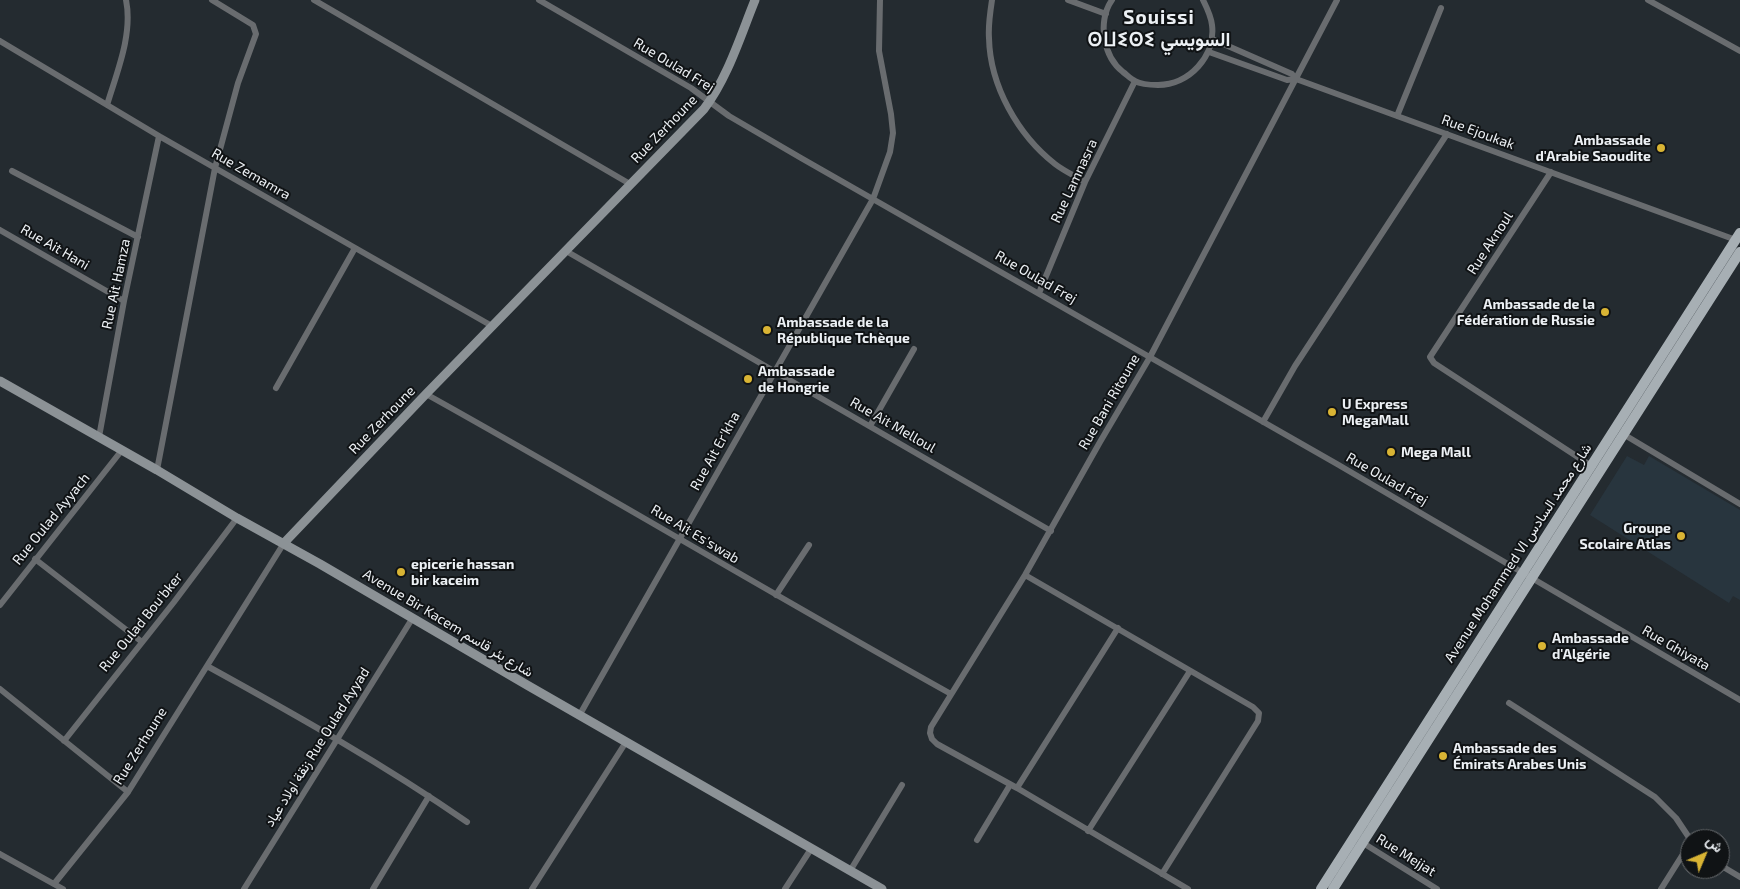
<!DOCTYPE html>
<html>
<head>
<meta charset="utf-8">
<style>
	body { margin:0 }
	#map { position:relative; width:1740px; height:889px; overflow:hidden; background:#242b30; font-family:"Exo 2",Vazirmatn,sans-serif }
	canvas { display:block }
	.north { position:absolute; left:1680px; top:829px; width:50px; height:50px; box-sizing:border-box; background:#101315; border:1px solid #686b6e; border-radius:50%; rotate:45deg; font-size:14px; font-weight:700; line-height:20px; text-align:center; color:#ecf0f4 }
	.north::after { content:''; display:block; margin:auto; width:18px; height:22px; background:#d9b434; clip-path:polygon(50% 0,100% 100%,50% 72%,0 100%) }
</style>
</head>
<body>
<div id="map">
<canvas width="1740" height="889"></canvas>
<div class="north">ش</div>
</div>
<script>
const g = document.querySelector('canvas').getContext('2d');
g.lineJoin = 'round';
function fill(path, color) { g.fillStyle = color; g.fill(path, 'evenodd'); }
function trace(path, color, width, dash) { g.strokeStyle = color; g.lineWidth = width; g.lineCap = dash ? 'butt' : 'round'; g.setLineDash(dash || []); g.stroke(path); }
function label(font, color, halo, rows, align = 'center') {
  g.font = font + ' "Exo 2",Vazirmatn,"Noto Sans Tifinagh",sans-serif'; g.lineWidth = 4; g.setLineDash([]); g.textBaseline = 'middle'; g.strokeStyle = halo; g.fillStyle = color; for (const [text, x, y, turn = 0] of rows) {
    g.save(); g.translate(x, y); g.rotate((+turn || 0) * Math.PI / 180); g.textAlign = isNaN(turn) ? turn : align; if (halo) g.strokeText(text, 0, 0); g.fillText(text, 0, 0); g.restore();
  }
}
fill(new Path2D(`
	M1627,456L1644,465L1649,456L1740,510V600L1733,596L1729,603L1590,515Z`), '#28353e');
trace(new Path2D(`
	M314,0L630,184
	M539,0L691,88L729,116L801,158L1337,464L1740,700
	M992,0C990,13 988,26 989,38C990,86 1018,135 1055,164C1064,171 1075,176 1085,182
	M1068,0L1106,14
	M1112,0C1104,11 1102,27 1105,40C1107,53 1113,64 1123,72C1127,75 1131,79 1135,81C1142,85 1151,85 1158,85C1189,85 1216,56 1212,25C1211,16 1207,8 1203,0
	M1648,0L1740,51
	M1212,39L1292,74L1296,79L1736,240
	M0,41L159,136L492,326
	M1209,52L1287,80L1296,79
	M107,105C117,72 133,34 126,0
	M1397,116L1441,8
	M12,171L138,237
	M1551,172L1430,357L1434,363L1590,465
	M0,230L124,301
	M566,251L1051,531
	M1039,293L1085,182L1135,81
	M276,388L355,248
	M426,394C602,492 775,596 951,694
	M1263,422L1295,366L1447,134
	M870,426L914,349
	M1623,434L1740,504
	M99,437L124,301L159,136
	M157,470L215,168L238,83L256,34L253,25L212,0
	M35,559L142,642
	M1025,575L1253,707L1259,713L1258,721L1162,874
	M776,595L809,545
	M0,605L122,450
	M207,666C296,715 383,764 467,822
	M0,689L128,792
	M1509,703L1655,797L1676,818L1690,839
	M579,716L873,199L890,152L893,133L891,114L879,51L880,0
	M64,741L174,602L237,518
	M1017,788L1118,628
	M1088,831L1190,671
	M977,840L1010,785
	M1363,843L1437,889
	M0,854L63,889
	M1720,865L1740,877
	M850,871L902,785
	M54,884L128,792L284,543
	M244,889L412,619
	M373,889L429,796
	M532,889L626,742
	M785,889L811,849
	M1188,889L1017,788L937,744L932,739L930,733L931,727L1025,575L1100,442L1150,357L1337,0
	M1661,889L1690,843`), '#696c6f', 6);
trace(new Path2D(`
	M0,381L157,470L237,518L320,564L527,685L882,889
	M284,543L426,394L704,109C728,77 740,37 755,0`), '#8c9296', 9);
trace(new Path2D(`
	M1321,889L1740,233
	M1333,889L1740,252`), '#a7afb4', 10);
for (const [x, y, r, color] of [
	[1661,148,5,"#d9b434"],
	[1605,312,5,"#d9b434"],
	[767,330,5,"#d9b434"],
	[748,379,5,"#d9b434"],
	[1332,412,5,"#d9b434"],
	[1391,452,5,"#d9b434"],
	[1681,536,5,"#d9b434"],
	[401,572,5,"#d9b434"],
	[1542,646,5,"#d9b434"],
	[1443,756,5,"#d9b434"]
]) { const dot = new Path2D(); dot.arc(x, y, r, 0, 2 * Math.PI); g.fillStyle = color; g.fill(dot); trace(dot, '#101315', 2); }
label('14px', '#ecf0f4', '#101315', [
	["Rue Oulad Frej",674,65,31],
	["Rue Zerhoune",664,129,-46],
	["Rue Ejoukak",1478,132,20],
	["Rue Zemamra",251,174,30],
	["Rue Lamnasra",1074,181,-65],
	["Rue Aknoul",1490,243,-57],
	["Rue Ait Hani",55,247,30],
	["Rue Oulad Frej",1036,277,30],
	["Rue Ait Hamza",116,284,-78],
	["Rue Bani Ritoune",1109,402,-60],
	["Rue Zerhoune",382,420,-46],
	["Rue Ait Melloul",893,425,30],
	["Rue Ait Er'kha",715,451,-61],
	["Rue Oulad Frej",1387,479,30],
	["Rue Oulad Ayyach",51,519,-51],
	["Rue Ait Es'swab",695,534,31],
	["Avenue Mohammed VI شارع محمد السادس",1518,553,-57],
	["Rue Oulad Bou'bker",141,622,-51],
	["Avenue Bir Kacem شارع بئر قاسم",448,623,31],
	["Rue Ghiyata",1676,648,30],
	["Rue Zerhoune",140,746,-58],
	["زنقة اولاد عياد Rue Oulad Ayyad",317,747,-58],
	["Rue Mejjat",1406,855,32]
]);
label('bold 14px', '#ecf0f4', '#101315', [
	["Ambassade",1651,140,"right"],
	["d'Arabie Saoudite",1651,156,"right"],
	["Ambassade de la",1595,304,"right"],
	["Fédération de Russie",1595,320,"right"],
	["Ambassade de la",777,322],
	["République Tchèque",777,338],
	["Ambassade",758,371],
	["de Hongrie",758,387],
	["U Express",1342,404],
	["MegaMall",1342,420],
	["Mega Mall",1401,452],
	["Groupe",1671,528,"right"],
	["Scolaire Atlas",1671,544,"right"],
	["epicerie hassan",411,564],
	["bir kaceim",411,580],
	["Ambassade",1552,638],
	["d'Algérie",1552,654],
	["Ambassade des",1453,748],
	["Émirats Arabes Unis",1453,764]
], 'left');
g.letterSpacing = '1px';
label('bold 19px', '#ecf0f4', '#101315', [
	["Souissi",1159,18],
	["ⵙⵡⵉⵙⵉ السويسي",1159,40]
]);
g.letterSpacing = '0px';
</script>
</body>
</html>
